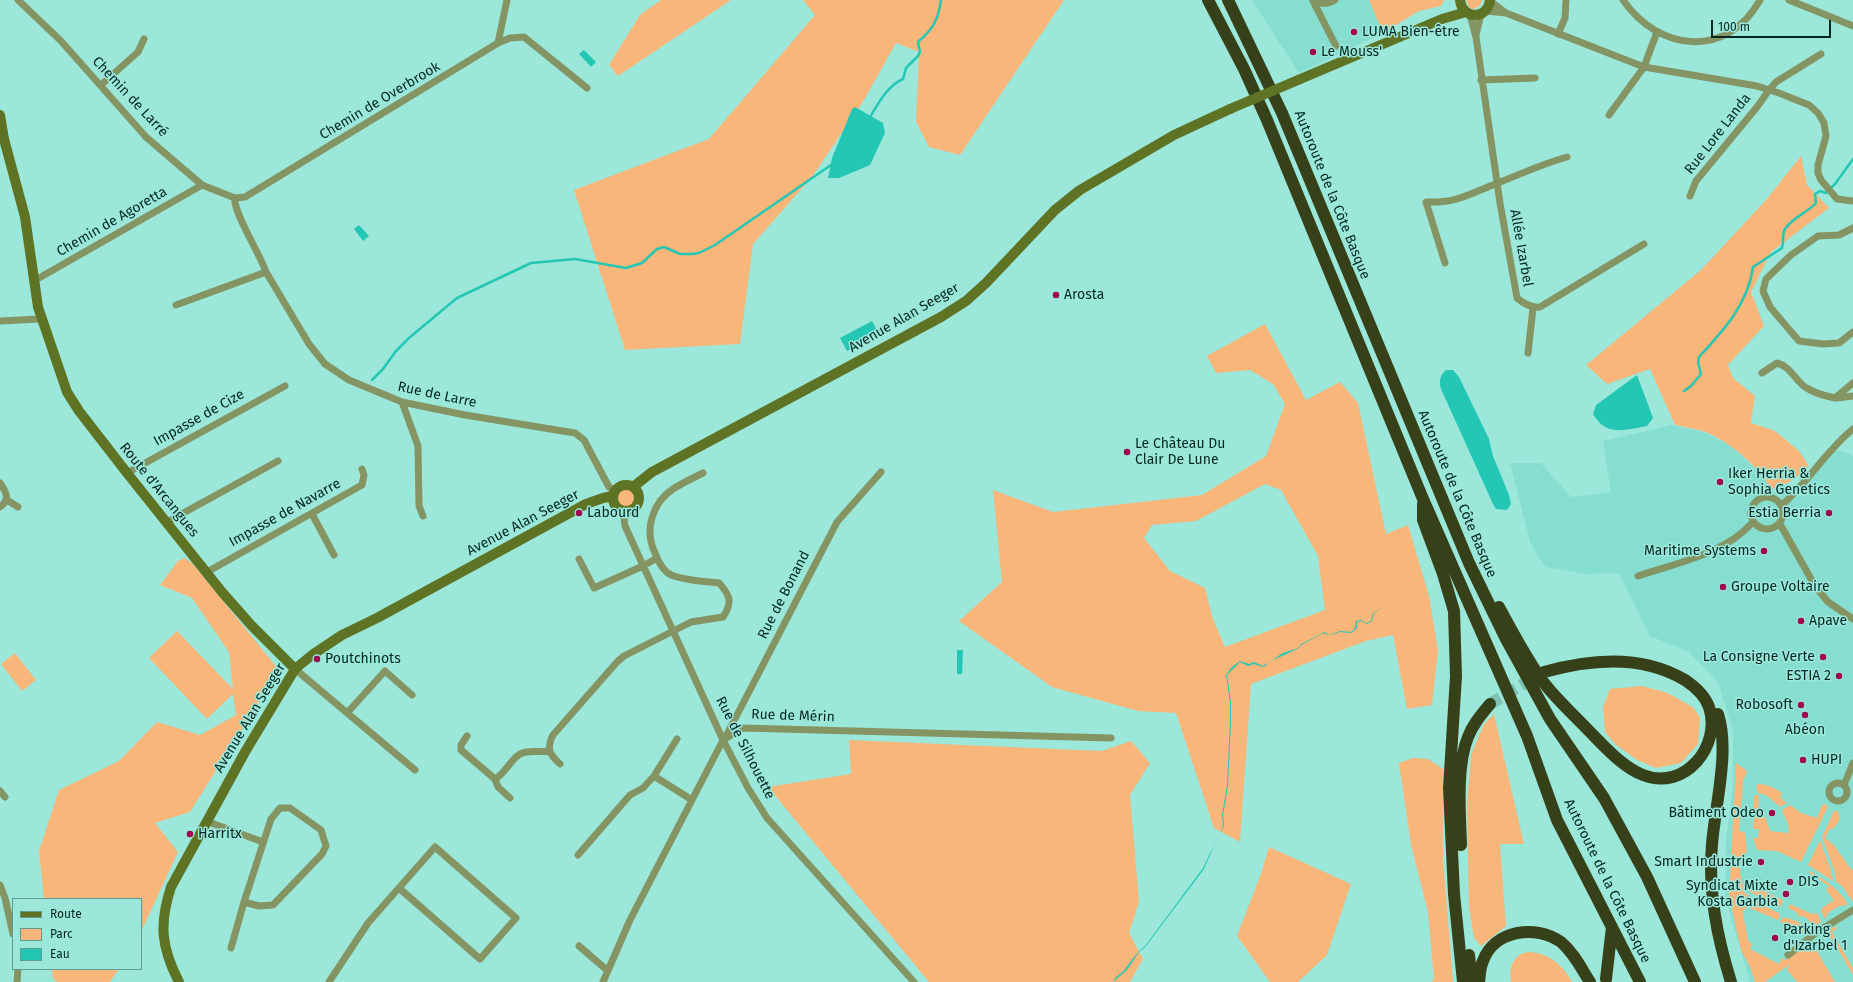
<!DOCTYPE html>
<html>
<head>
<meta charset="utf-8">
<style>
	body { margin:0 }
	#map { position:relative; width:1853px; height:982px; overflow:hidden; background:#9be8db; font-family:"Fira Sans",sans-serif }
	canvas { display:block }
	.legend { position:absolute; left:12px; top:898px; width:130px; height:72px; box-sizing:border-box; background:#9be8db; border:1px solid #5f9a91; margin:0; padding:5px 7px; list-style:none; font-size:12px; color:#042622 }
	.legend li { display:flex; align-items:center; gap:8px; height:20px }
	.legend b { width:20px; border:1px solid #5f9a91 }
	.scale { position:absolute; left:1711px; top:20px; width:120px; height:18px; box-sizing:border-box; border:2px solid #042622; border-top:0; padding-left:5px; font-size:12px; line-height:14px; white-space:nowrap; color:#042622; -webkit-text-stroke:3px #9be8db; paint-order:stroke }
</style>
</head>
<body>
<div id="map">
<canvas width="1853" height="982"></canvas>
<ul class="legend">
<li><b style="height:5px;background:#5e7323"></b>Route</li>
<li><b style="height:11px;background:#f8b67a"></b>Parc</li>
<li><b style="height:11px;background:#24c6b4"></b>Eau</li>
</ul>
<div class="scale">100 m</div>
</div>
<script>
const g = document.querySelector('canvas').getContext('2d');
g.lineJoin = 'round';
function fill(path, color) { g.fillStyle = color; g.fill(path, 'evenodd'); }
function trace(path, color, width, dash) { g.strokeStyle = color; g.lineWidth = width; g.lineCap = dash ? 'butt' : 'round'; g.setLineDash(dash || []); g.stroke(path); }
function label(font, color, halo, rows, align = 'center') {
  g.font = font + ' "Fira Sans",sans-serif'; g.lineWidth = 3; g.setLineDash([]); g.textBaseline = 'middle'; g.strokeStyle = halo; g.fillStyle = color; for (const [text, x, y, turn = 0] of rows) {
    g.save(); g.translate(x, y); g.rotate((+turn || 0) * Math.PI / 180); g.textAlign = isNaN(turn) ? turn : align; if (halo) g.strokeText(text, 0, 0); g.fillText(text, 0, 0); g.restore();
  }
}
fill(new Path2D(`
	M1252,0H1369L1383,33L1299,73Z
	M1672,425L1703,432L1730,445L1765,478L1771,489L1779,496L1803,479L1828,448L1851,454L1853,457V982H1750L1725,897L1726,841L1733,786V731L1718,682L1689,652L1650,636L1619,573L1587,574L1545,567L1530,542L1510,463H1541L1571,497L1611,492L1603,441Z`), '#85ded0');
fill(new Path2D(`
	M661,0H731L618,76L609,65L640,15Z
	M803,0H1064L960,155L929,147L916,122L919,52L896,43L864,100L812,177L753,244L740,344L625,350L574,190L709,139L815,15Z
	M1369,0H1444L1441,6L1419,11L1383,33Z
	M1466,0H1482L1480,6L1473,9L1469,7Z
	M1801,156L1807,185L1829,208L1771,252L1751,292L1764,326L1728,365L1733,378L1755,396L1751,423L1775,431L1799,451L1809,466C1797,477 1787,486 1771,489C1760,467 1726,439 1703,431C1694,429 1684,427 1675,425L1650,369L1607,384L1586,365L1701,270L1766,200Z
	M1265,324L1306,400L1340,382L1358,403L1386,534L1408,525L1429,596L1438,650L1432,705L1407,709L1393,635L1366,641L1251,684L1240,842L1214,828L1176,713L1138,711L1052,687L959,621L1002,582L993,490L1053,512L1202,495L1266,456L1285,404L1273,384L1250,370L1216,373L1207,356ZM1265,484L1281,490L1318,556L1325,610L1225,647L1213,619L1205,588L1170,571L1144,538L1152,525L1196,521Z
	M616 497a10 10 0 1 1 20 0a10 10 0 1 1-20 0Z
	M184,558L192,563L279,670L190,812L155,823L178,852L141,932V899H44L39,851L59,790L119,761L157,722L200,735L236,715L233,694L207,719L149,658L177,631L233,689L229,652L192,598L160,585L178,561Z
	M15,653L36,680L22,691L1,664Z
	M1642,686L1668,693L1694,708L1700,718L1698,744L1681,763L1656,768L1637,760L1615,744L1605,732L1603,707L1610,689Z
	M1494,714L1524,844H1500L1506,926L1481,946L1474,938L1469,908L1467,805L1471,755L1484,724Z
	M849,740L1102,751L1131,741L1150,763L1130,795L1139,902L1129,933L1143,959L1130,982H929L768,787L851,774Z
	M1413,758L1428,759L1443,769V859L1453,982H1432L1434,979L1428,912L1411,845L1399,763Z
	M1736,763L1747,771L1743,782L1739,831L1745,832L1747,852C1735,861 1742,879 1744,892L1751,898L1780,914L1778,920L1747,907L1743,912L1748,941L1752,944L1750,949L1779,964L1782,958L1786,960L1811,941L1835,982H1797L1787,970L1789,965L1765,982H1755L1751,969L1741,950L1729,896Z
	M1758,784C1766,784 1776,788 1782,793L1780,797L1787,803L1780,807L1766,795L1758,793L1756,786Z
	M1756,795H1759L1758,810L1766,819L1770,831L1789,833L1788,824L1782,810L1790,805L1801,813L1817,818L1822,805L1825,804L1828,807L1801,862L1777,851L1757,850L1753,838H1758L1759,829H1753L1754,817L1758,816V813L1753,814L1754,796Z
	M1834,811H1838L1840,819L1834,828L1829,830L1825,838L1833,844L1851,869L1853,870V902L1842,886L1836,882L1834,869L1822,837Z
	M1820,840L1831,870L1833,881L1808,865Z
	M1269,847L1351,884L1327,955L1298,982H1270L1237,936L1261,874Z
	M1810,871C1825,880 1840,889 1848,905L1839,906L1828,913L1825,919L1821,911L1822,908L1834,900L1826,890L1829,886L1809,873Z
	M1751,887H1755V890L1760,889L1783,900L1780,907L1752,893L1749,891Z
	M1790,904L1812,914L1817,913L1821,922L1816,925H1811L1808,919L1803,916L1799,917L1796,912L1788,908Z
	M1783,917L1794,920L1809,928L1806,931L1809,933L1808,935L1780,922Z
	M1836,926L1837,929L1832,932L1853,968V975L1829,934L1824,936L1823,935Z
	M1528,952C1549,953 1562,964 1572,982H1511C1509,968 1512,955 1528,952Z
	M52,969H119L110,982H57L53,978Z`), '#f8b67a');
fill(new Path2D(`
	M584,50L596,62L591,67L579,54Z
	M855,107L883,123L885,133L870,165L839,178H828L832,158L852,109Z
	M359,225L369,236L363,241L354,229Z
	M872,321L879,334L847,351L840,338Z
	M1446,370H1453L1459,377L1489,439L1493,456L1509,495L1511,504L1507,510L1496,509L1493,504L1441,389C1439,381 1439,377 1446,370Z
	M1637,375L1653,418L1647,426C1625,430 1606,437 1593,414L1596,405Z
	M1385,606L1374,613L1372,621L1367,624L1361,621L1357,622V628L1351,633C1348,633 1343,632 1340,632C1333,634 1331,637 1323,633L1300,646L1299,648C1289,653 1280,657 1270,661C1267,663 1267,666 1263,667L1254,664L1248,666L1240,662L1227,675L1231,702V721L1228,786L1223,815L1224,826L1218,836L1204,869L1146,946L1139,952L1127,970L1113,982C1116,975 1122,974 1126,968C1132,960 1137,952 1145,946L1203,868L1223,826L1222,815L1227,786L1230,721V702L1226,675L1233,666L1240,661L1249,664L1254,662L1263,666L1283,653L1298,648L1300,645L1324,632L1330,635L1340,631L1351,632L1355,628L1356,621L1361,620L1366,623L1371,621L1373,613Z
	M957,650H963L962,674H957Z`), '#24c6b4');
trace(new Path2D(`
	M869,119C877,105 888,85 903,79L906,68L918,56L920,52L918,42C934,28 938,20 941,0
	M372,380L383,369L396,351L409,338L457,298L531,263L575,259L626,268L642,263L657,249L664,247L680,254H692L699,253L715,245L831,165
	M1684,391L1691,386L1701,374L1698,362L1699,357C1724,330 1748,304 1753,267L1782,248C1784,241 1782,234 1785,229C1793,217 1807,213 1816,203L1815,194L1820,191L1826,193L1835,184L1853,159`), '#24c6b4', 2.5);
trace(new Path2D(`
	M1490,704L1537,676`), '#7dc1b6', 12, [12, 6]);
trace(new Path2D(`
	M18,0L61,41L146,137L202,185L235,198C232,210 261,256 266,272L309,344L325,364L349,380L402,402L465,415L575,433L584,440L609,487L615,491
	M1313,0C1322,5 1327,4 1335,0
	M1623,0C1659,52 1727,59 1760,0
	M1789,0L1853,26
	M1313,1L1336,46
	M1490,1L1506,13L1644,67L1757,86L1779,93L1809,105L1818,113L1824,123L1826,136L1818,165V173L1821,180L1837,199L1853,201
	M1486,11L1506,13
	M1470,15L1476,37L1500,203L1517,298C1524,304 1531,308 1540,307L1644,244
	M1558,34L1565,18L1566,0
	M1476,35L1481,14
	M498,43L507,0
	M1481,80L1535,78
	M101,85L138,52L144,39
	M1609,115L1644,67L1657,32
	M1690,196L1696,181L1757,107L1769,90L1776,82L1821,54
	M235,198L245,197L498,43L510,38L524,37L587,88
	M1853,228L1839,235L1818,236L1791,255L1766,279L1763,291L1770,307L1799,341L1823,344L1839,343L1853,332
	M1445,263L1426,202C1456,203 1467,195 1493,185C1518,175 1542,164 1567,157
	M34,279L39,278L202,185
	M176,305L266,272
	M0,321L40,319
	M1528,353L1533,308
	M1762,373L1777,363C1790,366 1795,380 1805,387C1814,393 1825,396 1835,398L1853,383
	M1837,398L1853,396
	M402,402L418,446L419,506L423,516
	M127,473L285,386
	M0,483C6,492 11,499 0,507
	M1751 513a16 16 0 1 1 32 0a16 16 0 1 1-32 0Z
	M7,500L18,507
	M1782,505C1808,482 1826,451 1853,429
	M623,510L625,526L723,740L748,788L767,818L914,982
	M312,514L334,555
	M167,522L278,461
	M1780,524L1815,586L1828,602L1853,619
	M579,559L594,588L643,566L657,558
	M207,572L362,485L364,475L362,469
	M1638,576C1677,563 1725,554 1753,522
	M295,669L415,770
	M347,713L385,671L412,695
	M467,736L461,745V750L495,779C505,774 510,760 520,754C528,749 540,753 549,751
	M724,740L837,522L881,472
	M560,764C550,755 546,749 553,735L617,662L624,656L691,622L723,617C733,602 730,595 719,583C703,581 686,581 671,575C663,571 658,561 655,553C644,530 652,503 673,489C682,483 693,478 703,473
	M654,776L692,800
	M495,779L498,787L510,798
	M1829 792a9 9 0 1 1 18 0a9 9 0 1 1-18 0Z
	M1844,785L1853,763
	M0,791L5,797
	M206,821L263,842
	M578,855L630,795L643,788L654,776L677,739
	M0,885L5,898L13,934
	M579,946L608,971
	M231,948L244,902L271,819L280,808H290L321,830L326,846L322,854L273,905L259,906L244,902
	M1788,955L1817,932L1853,910
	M17,982L18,969
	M329,982L368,923L435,847L516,918L480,959L399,888
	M603,982L630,920L723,740L743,728L1111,738`), '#859463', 7);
trace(new Path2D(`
	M1460,0C1462,20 1488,20 1490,0
	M1298,80L1442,19L1466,12
	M0,115L4,139L25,217L38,307L67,392L79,411L127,473L222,592L252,626L295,669
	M613 498a13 13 0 1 1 26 0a13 13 0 1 1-26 0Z
	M633,487L652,472L941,317L966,301L986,283L1055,210L1080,190L1174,135L1230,109
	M179,982C161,947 159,924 171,887L245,752L295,669L312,655L342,635L377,618L586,504L603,498L613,496`), '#5e7323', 10);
trace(new Path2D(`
	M1208,0L1244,69L1267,120L1423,499L1527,736L1557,820L1640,982
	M1228,0L1282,113L1469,563L1506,639L1550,719L1604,798L1647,877L1695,982
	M1423,504V520L1443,574L1454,611L1456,676L1449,788L1454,894L1463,982
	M1499,607C1513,633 1527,660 1544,683C1558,701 1576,717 1592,734C1607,749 1623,767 1643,775C1685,792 1722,745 1709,707C1705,696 1694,686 1685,680C1642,654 1590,659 1544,672
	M1718,714C1730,751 1715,806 1712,844C1708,892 1717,937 1731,982
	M1461,845C1460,814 1456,766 1468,737C1473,724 1481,715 1490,704
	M1469,955L1472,982
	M1606,979L1612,927
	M1479,982C1480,975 1480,967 1483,961C1494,930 1536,924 1561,942C1574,953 1581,968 1590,982`), '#364119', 12);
trace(new Path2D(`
	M1230,109L1298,80`), '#5e7323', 10);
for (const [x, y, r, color] of [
	[1354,32,4,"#9e054d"],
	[1313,52,4,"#9e054d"],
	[1056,295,4,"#9e054d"],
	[1127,452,4,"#9e054d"],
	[1720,482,4,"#9e054d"],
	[579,513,4,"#9e054d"],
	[1829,513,4,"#9e054d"],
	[1764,551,4,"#9e054d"],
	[1723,587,4,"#9e054d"],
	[1801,621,4,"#9e054d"],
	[1823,657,4,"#9e054d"],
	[317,659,4,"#9e054d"],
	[1839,676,4,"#9e054d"],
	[1801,705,4,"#9e054d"],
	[1805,715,4,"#9e054d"],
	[1803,760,4,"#9e054d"],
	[1772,813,4,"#9e054d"],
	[190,834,4,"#9e054d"],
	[1761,862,4,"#9e054d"],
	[1790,882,4,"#9e054d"],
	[1786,894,4,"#9e054d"],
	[1775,938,4,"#9e054d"]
]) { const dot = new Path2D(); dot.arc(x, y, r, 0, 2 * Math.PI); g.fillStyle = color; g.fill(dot); trace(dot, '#9be8db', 1.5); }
label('14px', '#042622', '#9be8db', [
	["LUMA Bien-être",1362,32],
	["Le Mouss'",1321,52],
	["Arosta",1064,295],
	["Le Château Du",1135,444],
	["Clair De Lune",1135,460],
	["Iker Herria &",1728,474],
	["Sophia Genetics",1728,490],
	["Labourd",587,513],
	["Estia Berria",1821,513,"right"],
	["Maritime Systems",1756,551,"right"],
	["Groupe Voltaire",1731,587],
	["Apave",1809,621],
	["La Consigne Verte",1815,657,"right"],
	["Poutchinots",325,659],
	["ESTIA 2",1831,676,"right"],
	["Robosoft",1793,705,"right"],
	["Abéon",1805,730,"center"],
	["HUPI",1811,760],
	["Bâtiment Odeo",1764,813,"right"],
	["Harritx",198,834],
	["Smart Industrie",1753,862,"right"],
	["DIS",1798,882],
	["Syndicat Mixte",1778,886,"right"],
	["Kosta Garbia",1778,902,"right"],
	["Parking",1783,930],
	["d'Izarbel 1",1783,946]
], 'left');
label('14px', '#042622', '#9be8db', [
	["Chemin de Larré",130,97,47],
	["Chemin de Overbrook",380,101,-31],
	["Rue Lore Landa",1718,134,-52],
	["Autoroute de la Côte Basque",1332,195,68],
	["Chemin de Agoretta",112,222,-30],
	["Allée Izarbel",1521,248,80],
	["Avenue Alan Seeger",904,318,-30],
	["Rue de Larre",437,395,12],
	["Impasse de Cize",199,418,-29],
	["Route d'Arcangues",159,490,51],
	["Autoroute de la Côte Basque",1457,494,67],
	["Impasse de Navarre",285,513,-29],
	["Avenue Alan Seeger",523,523,-28],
	["Rue de Bonand",784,595,-63],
	["Rue de Mérin",793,716,2],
	["Avenue Alan Seeger",250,718,-59],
	["Rue de Silhouette",745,748,63],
	["Autoroute de la Côte Basque",1607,881,64]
]);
</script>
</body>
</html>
